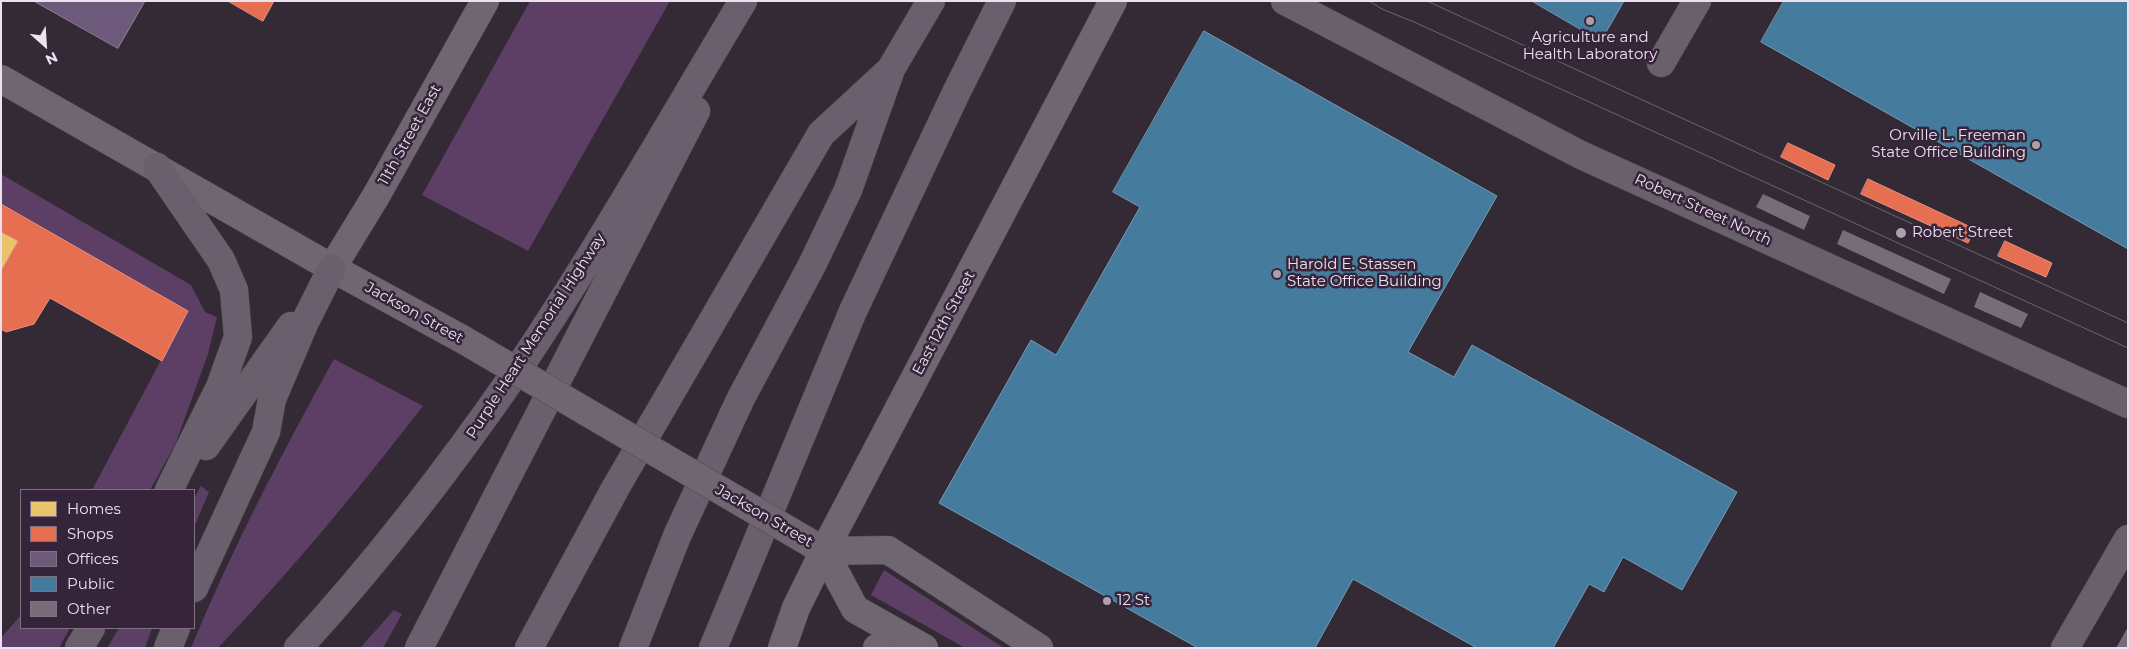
<!DOCTYPE html>
<html>
<head>
<meta charset="utf-8">
<style>
	body { margin:0 }
	#map { position:relative; width:2129px; height:649px; overflow:hidden; background:#332a35; font-family:Montserrat,sans-serif }
	canvas { display:block }
	.frame { position:absolute; inset:0; border:2px solid #ece1ee; pointer-events:none }
	.legend { position:absolute; left:20px; top:489px; width:175px; height:140px; box-sizing:border-box; background:#36253a; border:1px solid #7f7082; margin:0; padding:6px 9px; list-style:none; font-size:15px; color:#ece1ee }
	.legend li { display:flex; align-items:center; gap:10px; height:25px }
	.legend b { width:25px; border:1px solid #7f7082 }
	.north { position:absolute; left:20px; top:20px; width:50px; height:50px; -webkit-text-stroke:4px #36253a; paint-order:stroke; rotate:154deg; font-size:14px; font-weight:700; line-height:20px; text-align:center; color:#ece1ee }
	.north::after { content:''; display:block; margin:auto; width:18px; height:22px; background:#ece1ee; clip-path:polygon(50% 0,100% 100%,50% 72%,0 100%) }
</style>
</head>
<body>
<div id="map">
<canvas width="2129" height="649"></canvas>
<div class="frame"></div>
<ul class="legend">
<li><b style="height:14px;background:#e9c46a"></b>Homes</li>
<li><b style="height:14px;background:#e76f51"></b>Shops</li>
<li><b style="height:14px;background:#6d597a"></b>Offices</li>
<li><b style="height:14px;background:#457b9d"></b>Public</li>
<li><b style="height:14px;background:#786c7a"></b>Other</li>
</ul>
<div class="north">N</div>
</div>
<script>
const g = document.querySelector('canvas').getContext('2d');
g.lineJoin = 'round';
function fill(path, color) { g.fillStyle = color; g.fill(path, 'evenodd'); }
function trace(path, color, width, dash) { g.strokeStyle = color; g.lineWidth = width; g.lineCap = dash ? 'butt' : 'round'; g.setLineDash(dash || []); g.stroke(path); }
function label(font, color, halo, rows, align = 'center') {
  g.font = font + ' Montserrat,sans-serif'; g.lineWidth = 5; g.setLineDash([]); g.textBaseline = 'middle'; g.strokeStyle = halo; g.fillStyle = color; for (const [text, x, y, turn = 0] of rows) {
    g.save(); g.translate(x, y); g.rotate((+turn || 0) * Math.PI / 180); g.textAlign = isNaN(turn) ? turn : align; if (halo) g.strokeText(text, 0, 0); g.fillText(text, 0, 0); g.restore();
  }
}
fill(new Path2D(`
	M530,1H670L528,251L422,195Z
	M1,174L191,285L205,312L217,317L208,354L175,445L150,490H92L187,311L1,204Z
	M334,359L423,406C358,490 291,571 218,648H191C232,548 282,453 334,359Z
	M201,486L209,492L194,527V498Z
	M884,570L1004,648H965L871,595Z
	M394,610L402,614L383,648H360Z
	M21,615V628H70L59,648H1V638Z
	M119,628H152L145,648H107Z`), '#5d3e65');
const homes = new Path2D(`
	M1,232L18,241L1,271Z`);
fill(homes, '#e9c46a');
trace(homes, '#eacd92', 1);
const shops = new Path2D(`
	M228,1H274L263,21Z
	M1788,143L1835,165L1828,180L1781,157Z
	M1868,179L1975,229L1968,243L1861,194Z
	M1,204L188,311L162,361L50,298L34,324L6,332L1,329V271L18,241L1,232Z
	M2005,241L2052,263L2046,277L1998,256Z`);
fill(shops, '#e76f51');
trace(shops, '#e89180', 1);
const offices = new Path2D(`
	M34,1H145L118,48Z`);
fill(offices, '#6d597a');
trace(offices, '#93829d', 1);
const public = new Path2D(`
	M1532,1H1624L1601,41Z
	M1784,1H2128V249L1761,42Z
	M1204,31L1497,196L1408,352L1454,377L1472,345L1737,492L1682,590L1623,557L1604,592L1589,584L1553,648H1477L1353,579L1315,648H1198L939,503L1031,340L1056,355L1140,207L1113,192Z`);
fill(public, '#457b9d');
trace(public, '#779ab5', 1);
fill(new Path2D(`
	M1763,194L1810,216L1804,230L1756,207Z
	M1843,230L1951,279L1944,294L1837,244Z
	M1980,292L2028,314L2021,328L1974,307Z
	M2128,627V648H2116Z`), '#786c7a');
const minor = new Path2D(`
	M1285,1L1581,155L2128,404
	M1661,63L1697,1
	M2065,648L2128,539`);
const major = new Path2D(`
	M1,79L332,268L462,339
	M332,268L376,196L485,1
	M790,531L824,551L888,550L1039,648
	M824,551L855,609L924,648
	M782,648L796,608L824,551L1113,1
	M877,648H879`);
const highway = new Path2D(`
	M157,167L221,260L234,290L238,337L220,387L169,490
	M206,446L291,326
	M194,588L266,432L272,399L304,324L332,268
	M79,648L91,628
	M168,648L176,628
	M298,648C378,561 451,466 518,369C598,250 669,124 743,1
	M419,648L696,111
	M529,648L616,487L821,134L887,73
	M633,648L677,536L741,398L812,265L848,190L891,69L931,1
	M713,648L853,311L956,93L1002,1`);
trace(minor, '#514852', 29);
trace(major, '#514852', 29);
trace(highway, '#514852', 29);
trace(minor, '#68606a', 28);
trace(major, '#6f6672', 28);
trace(highway, '#6a606d', 28);
trace(new Path2D(`
	M1369,1L1382,9L1414,22L2128,348
	M1427,1L2128,323`), '#6b666c', 1);
const majorBridge = new Path2D(`
	M462,339L790,531`);
trace(majorBridge, '#514852', 29, []);
trace(majorBridge, '#6f6672', 28);
for (const [x, y, r, color] of [
	[1590,21,5,"#aba1ad"],
	[2036,145,5,"#aba1ad"],
	[1901,233,6,"#aba1ad"],
	[1277,274,5,"#aba1ad"],
	[1107,601,5,"#aba1ad"]
]) { const dot = new Path2D(); dot.arc(x, y, r, 0, 2 * Math.PI); g.fillStyle = color; g.fill(dot); trace(dot, '#36253a', 2); }
label('15px', '#ece1ee', '#36253a', [
	["Agriculture and",1590,38,"center"],
	["Health Laboratory",1590,55,"center"],
	["Orville L. Freeman",2026,136,"right"],
	["State Office Building",2026,153,"right"],
	["Robert Street",1912,233],
	["Harold E. Stassen",1287,265],
	["State Office Building",1287,282],
	["12 St",1117,601]
], 'left');
label('15px', '#ece1ee', '#36253a', [
	["11th Street East",410,135,-61],
	["Robert Street North",1703,210,25],
	["Jackson Street",414,313,29],
	["East 12th Street",944,323,-62],
	["Purple Heart Memorial Highway",536,336,-57],
	["Jackson Street",764,516,30]
]);
</script>
</body>
</html>
